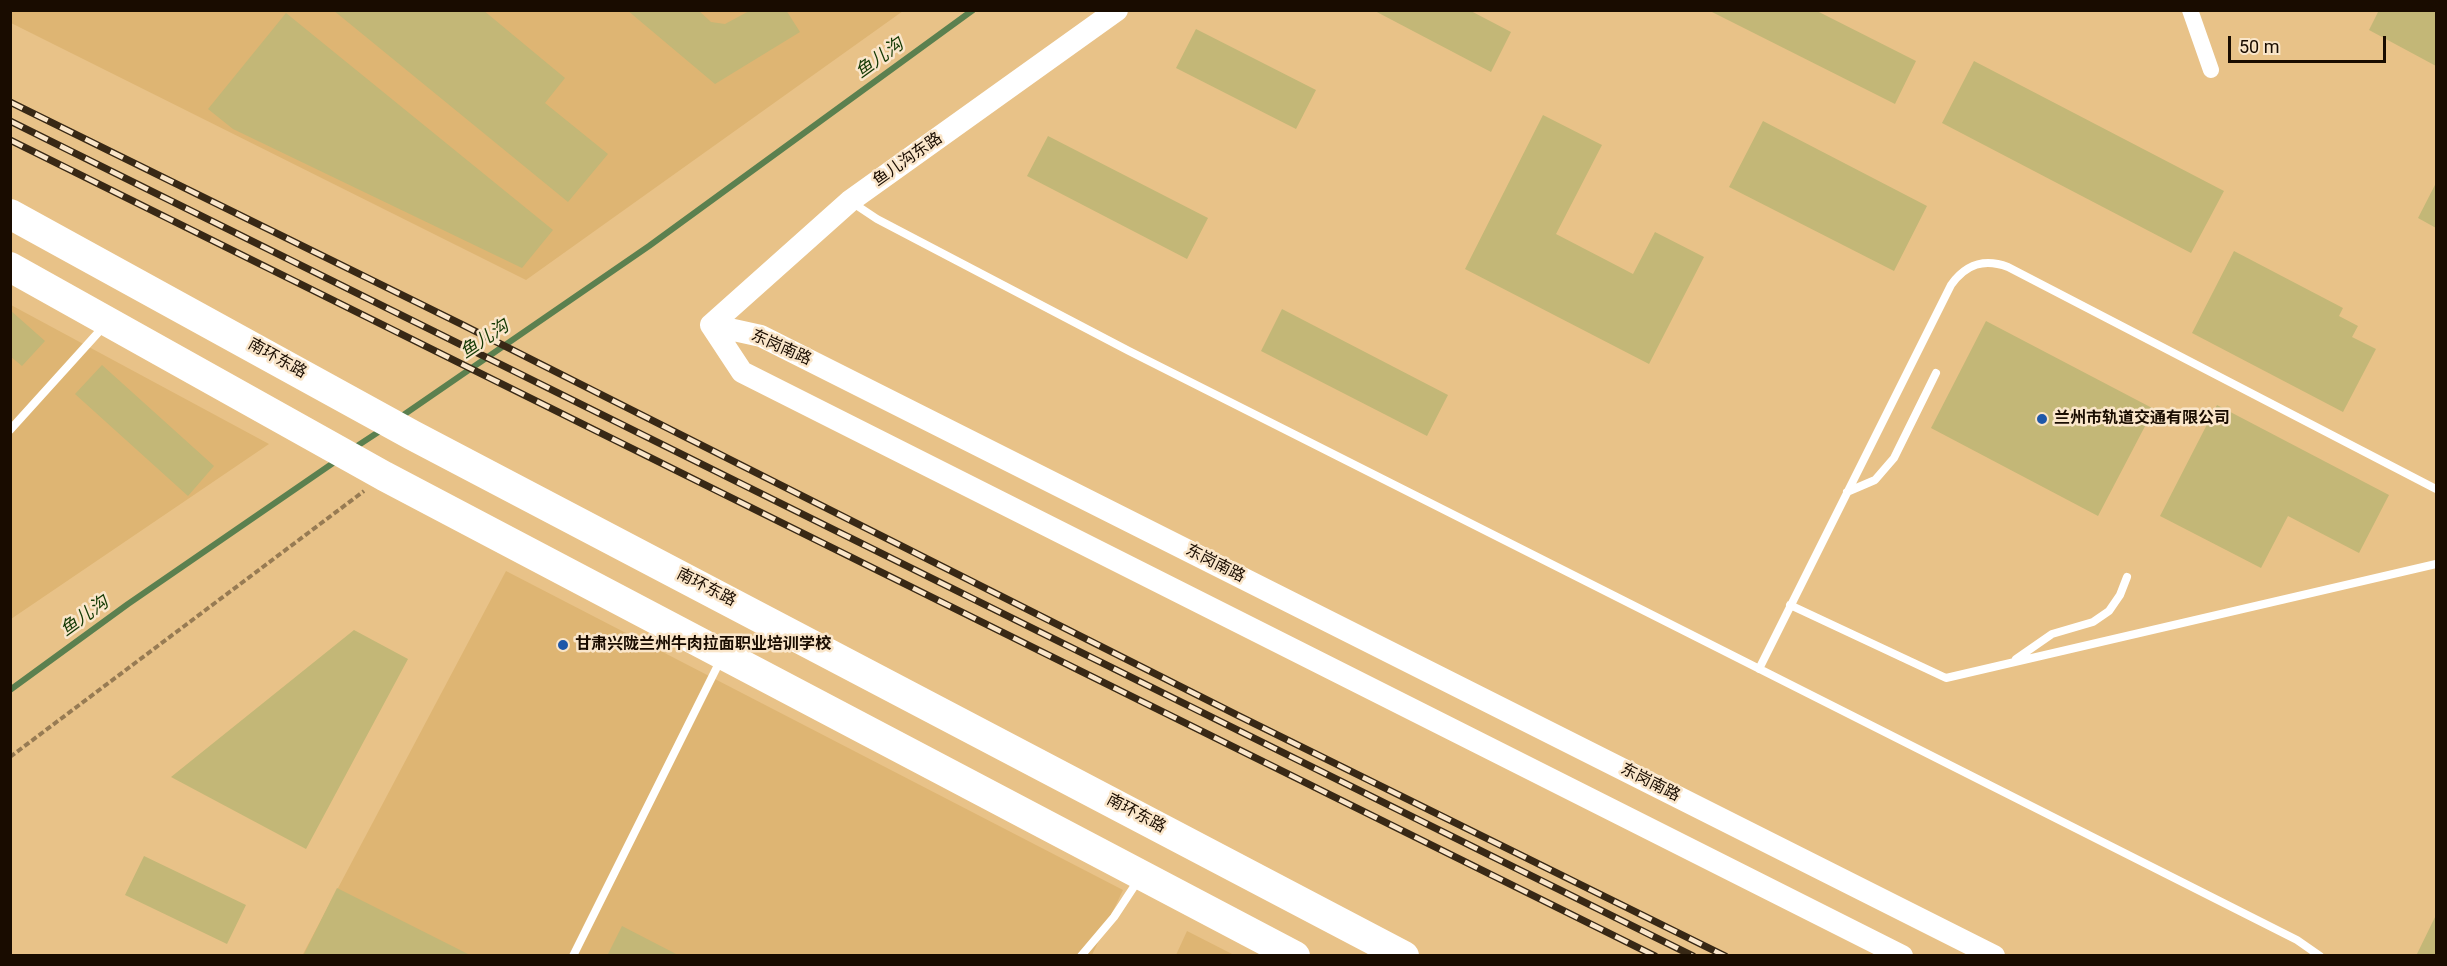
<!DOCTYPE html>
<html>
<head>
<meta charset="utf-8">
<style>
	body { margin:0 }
	#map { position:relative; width:2447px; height:966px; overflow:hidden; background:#e8c288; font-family:Roboto,sans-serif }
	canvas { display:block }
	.frame { position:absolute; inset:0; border:12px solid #190c00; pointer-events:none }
	.scale { position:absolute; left:2228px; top:36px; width:158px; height:27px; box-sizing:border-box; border:3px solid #190c00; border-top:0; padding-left:8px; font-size:18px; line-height:21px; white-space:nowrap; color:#190c00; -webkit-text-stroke:4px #fae6ca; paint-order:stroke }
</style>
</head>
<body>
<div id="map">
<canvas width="2447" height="966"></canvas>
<div class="frame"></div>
<div class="scale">50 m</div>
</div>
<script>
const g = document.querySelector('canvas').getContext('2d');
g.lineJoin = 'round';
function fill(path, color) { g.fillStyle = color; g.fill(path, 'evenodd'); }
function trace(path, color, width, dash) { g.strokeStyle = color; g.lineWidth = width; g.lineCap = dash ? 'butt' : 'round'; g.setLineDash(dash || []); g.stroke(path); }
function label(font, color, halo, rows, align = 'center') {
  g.font = font + ' Roboto,"Noto Sans SC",sans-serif'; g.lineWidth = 5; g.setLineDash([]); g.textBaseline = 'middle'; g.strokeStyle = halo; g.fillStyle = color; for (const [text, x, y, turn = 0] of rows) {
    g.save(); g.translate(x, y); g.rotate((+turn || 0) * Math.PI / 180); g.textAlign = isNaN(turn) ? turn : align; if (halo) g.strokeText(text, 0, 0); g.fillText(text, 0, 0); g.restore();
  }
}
fill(new Path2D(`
	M10,11H903L526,280L11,23Z
	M11,305L269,444L11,619Z
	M506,571L1123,890L1092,955L302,956Z
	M1187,931L1234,955H1176Z`), '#deb573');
trace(new Path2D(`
	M399,418L649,246L973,10
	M354,448L383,429
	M10,690L128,604L336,461`), '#5b804f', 6);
fill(new Path2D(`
	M333,10H483L565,78L545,103L608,154L568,202Z
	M627,10H698L711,22L725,24L751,10H786L800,32L715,84Z
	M1373,10H1469L1511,32L1491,72Z
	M1708,10H1815L1916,61L1895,104Z
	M2379,10H2436V66L2369,30Z
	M286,13L553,230L522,268L233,129L208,109Z
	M1196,29L1316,90L1296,129L1176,68Z
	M1974,61L2224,191L2191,253L1942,123Z
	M1543,115L1602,145L1556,234L1633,274L1655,232L1704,257L1649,364L1465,269Z
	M1763,121L1927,206L1894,271L1729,187Z
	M1048,136L1208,218L1187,259L1027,176Z
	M2436,183V228L2418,218Z
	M2234,251L2343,308L2339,316L2358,326L2352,337L2376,349L2343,412L2192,333Z
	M1282,309L1448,395L1427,436L1261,351Z
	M10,310L45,341L22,366L10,356Z
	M1986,321L2154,409L2098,516L1931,428Z
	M102,365L214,466L188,496L75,394Z
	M2217,405L2389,495L2359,553L2288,516L2261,568L2160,516Z
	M354,630L408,659L306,849L171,777Z
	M144,856L246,905L227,944L125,895Z
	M337,888L472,956H303Z
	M2436,915V956H2416Z
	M622,926L680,956H607Z`), '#c3b777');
trace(new Path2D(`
	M10,757L364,491`), '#977b53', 4, [6, 3]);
trace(new Path2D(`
	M853,203L877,219L1129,351L2297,940L2320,956
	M10,430L105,325
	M1847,492L1875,480L1894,458L1936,373
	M1790,605L1946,678L2436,564
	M2016,659L2052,634L2093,622L2109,611L2120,595L2127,577
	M1759,669L1951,285C1966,264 1984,258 2008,267L2436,489
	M573,956L721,659
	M1081,956L1114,917L1139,879`), '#fff', 8);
trace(new Path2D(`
	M2190,10L2211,70`), '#fff', 16);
trace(new Path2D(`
	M711,325L761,336L1994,956
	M711,325L742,372L1902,956
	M711,325L850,201L1117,10`), '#fff', 22);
trace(new Path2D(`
	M10,214L412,435L1404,956
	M10,267L384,476L1295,956`), '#fff', 30);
const rail = new Path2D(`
	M10,102L463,325L1241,717L1725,956
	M10,121L1693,956
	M10,140L1655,956`);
trace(rail, '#382815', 7);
trace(rail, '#fae6ca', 4.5, [14]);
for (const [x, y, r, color] of [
	[2042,419,6,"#1f58a9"],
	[563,645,6,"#1f58a9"]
]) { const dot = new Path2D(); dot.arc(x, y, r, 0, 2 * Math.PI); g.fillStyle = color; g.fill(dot); trace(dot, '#fae6ca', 2); }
label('16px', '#190c00', '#fae6ca', [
	["鱼儿沟东路",908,160,-35],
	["东岗南路",781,348,24],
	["南环东路",277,359,29],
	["东岗南路",1215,564,27],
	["南环东路",706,588,27],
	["东岗南路",1650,783,27],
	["南环东路",1136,814,28]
]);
label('bold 16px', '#190c00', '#fae6ca', [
	["兰州市轨道交通有限公司",2054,419],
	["甘肃兴陇兰州牛肉拉面职业培训学校",575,645]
], 'left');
label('italic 18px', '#133903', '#fae6ca', [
	["鱼儿沟",880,59,-36],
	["鱼儿沟",485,340,-34],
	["鱼儿沟",85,617,-36]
]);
</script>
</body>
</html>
